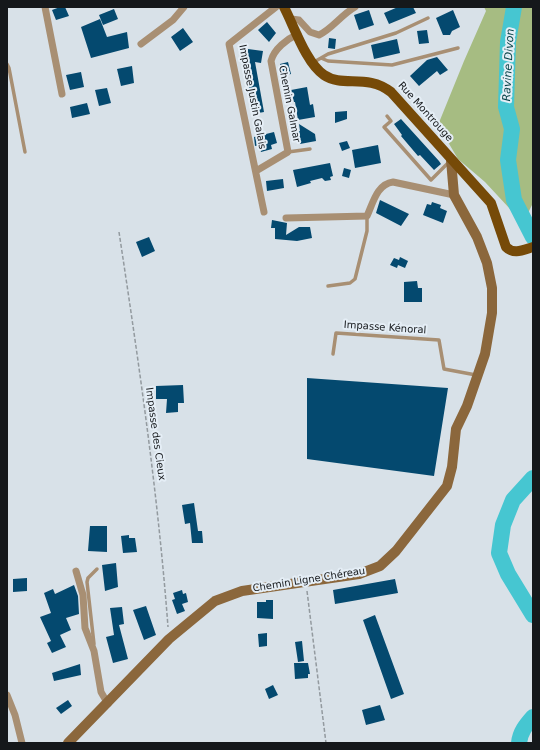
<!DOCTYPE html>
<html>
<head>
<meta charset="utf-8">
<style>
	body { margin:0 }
	#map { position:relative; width:540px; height:750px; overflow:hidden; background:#d8e1e8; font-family:"DejaVu Sans",sans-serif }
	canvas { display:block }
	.frame { position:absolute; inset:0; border:8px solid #15181b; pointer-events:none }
</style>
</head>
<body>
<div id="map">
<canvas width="540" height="750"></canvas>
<div class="frame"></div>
</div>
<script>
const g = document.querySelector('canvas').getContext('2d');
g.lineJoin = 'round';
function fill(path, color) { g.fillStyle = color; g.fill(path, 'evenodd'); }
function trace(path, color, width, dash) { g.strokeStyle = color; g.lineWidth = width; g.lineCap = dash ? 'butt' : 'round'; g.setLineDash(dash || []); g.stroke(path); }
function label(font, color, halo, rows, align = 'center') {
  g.font = font + ' "DejaVu Sans",sans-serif'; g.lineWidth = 4; g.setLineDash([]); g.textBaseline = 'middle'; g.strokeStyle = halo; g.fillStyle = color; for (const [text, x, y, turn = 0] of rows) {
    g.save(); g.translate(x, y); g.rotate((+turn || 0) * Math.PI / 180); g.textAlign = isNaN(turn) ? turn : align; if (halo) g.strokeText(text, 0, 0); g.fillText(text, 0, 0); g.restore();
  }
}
fill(new Path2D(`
	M484,7H533V203L523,223L485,182L458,159L438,125L464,61L486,11Z`), '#a6bc82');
trace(new Path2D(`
	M514,7L508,42L506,107L512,129L508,160L514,200L533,237
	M533,478L513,500L503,525L499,553L508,574L533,615
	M519,743C520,732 526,725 533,717`), '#46c6d1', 16);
fill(new Path2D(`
	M60,7H65L69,16L56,20L52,10Z
	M398,7H413L416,13L389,24L384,13Z
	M114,9L118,19L103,25L99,15Z
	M369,10L374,25L359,30L354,15Z
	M453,10L460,27L452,31L450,35H443L436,18Z
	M100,19L107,37L127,32L129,48L91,58L81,27Z
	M267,22L276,33L269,42L258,30Z
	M183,28L193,42L180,51L171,37Z
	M427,30L429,43L419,44L417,31Z
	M329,38L336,39L335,49L328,48Z
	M397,39L400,53L374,59L371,45Z
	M248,49L263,51L261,63L255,62L264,112L253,114L246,67Z
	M437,57L448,70L440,75L437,71L419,86L410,76L427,60Z
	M288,62L291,74L283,76L280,64Z
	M132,66L134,83L121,86L117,69Z
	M81,72L84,87L70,90L66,75Z
	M307,87L310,105L313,104L315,117L298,120L295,102H294L291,90Z
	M107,88L111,103L99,106L95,90Z
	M87,103L90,114L72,118L70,107Z
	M347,111V119L335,123V112Z
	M401,119L439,161L441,164L434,170L420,155L418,156L401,136L402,135L394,124Z
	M299,124L315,134L316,141L300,144L298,132L300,131Z
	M274,132L277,143L271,145L272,149L261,152L259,145L255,146L254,137Z
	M347,141L350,148L342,151L339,143Z
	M378,145L381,163L355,168L352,150Z
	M330,163L333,176L330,177L331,180L325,181L322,178L310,181L311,183L297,187L293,170Z
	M344,168L351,170L349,178L342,176Z
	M283,179L284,188L267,191L266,181Z
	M380,200L409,214L401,226L376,213Z
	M432,202L441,205L440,208L447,211L443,223L423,215L427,204L431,205Z
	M272,220L287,223L286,235L299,227H310L312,238L297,241L275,239V228H271Z
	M149,237L155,251L142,257L136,242Z
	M400,257L408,261L405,268L398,265L397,268L390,265L394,258L399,260Z
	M417,281L418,288H422V302H404V282Z
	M307,378L448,388L434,476L307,459Z
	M183,385L184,403H178V412L166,413L167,399H156V386Z
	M194,503L198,531H202L203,543H192L190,523L185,524L182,505Z
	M90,526H107V552L88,551Z
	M129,535V538H135L137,552L123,553L121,536Z
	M116,563L118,587L105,591L102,565Z
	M27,578V591L13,592V579Z
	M395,579L398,593L335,604L333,590Z
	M74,585L78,596L79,614L66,618L71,630L60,635L66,647L52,653L47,643L51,641L40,617L51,613L44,593L53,589L55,594Z
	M182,590L183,594L186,593L188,602L182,604L185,611L177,614L172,600L175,599L173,593Z
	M266,600H273V619L257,618V602H266Z
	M146,606L156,635L144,640L133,610Z
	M122,607L124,624L119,625L128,659L113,663L106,637L114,635L110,608Z
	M375,615L404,694L391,699L363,620Z
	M267,633V646L259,647L258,634Z
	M302,641L304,661L298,662L295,642Z
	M294,663H308L310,674H308V678L295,679Z
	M80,664L81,675L54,681L52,673Z
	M273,685L278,695L269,699L265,689Z
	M68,700L72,706L61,714L56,708Z
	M380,705L385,720L366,725L362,710Z`), '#04496f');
trace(new Path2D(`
	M119,232C139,364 158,494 168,627
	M307,591L326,743`), '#939a9f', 1.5, [4, 2]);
trace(new Path2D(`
	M321,58L328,61L392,65L458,48
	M314,62L328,54L396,33L428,18
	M7,64L9,68L25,152
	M387,116L391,121L384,127L431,180L449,162
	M288,152L310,149
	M328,286L350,283L355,279L367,231V216
	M333,354L336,333L439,340L444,369L476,375
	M94,644L87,582L88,578L97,569`), '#a88f73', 3.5);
trace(new Path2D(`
	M45,7L62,94
	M291,19L299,20L310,32L319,35C332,29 341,15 355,7
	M141,44L173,20L184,7
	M256,171L288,152L271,61C274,49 287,39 298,34
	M264,212L229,44L276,7
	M286,218L367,216C373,203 377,184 393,182L454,195
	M76,571L83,595L85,628L94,651L101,692L108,704
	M7,695L15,715L22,743`), '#a88f73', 7);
trace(new Path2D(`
	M68,743L169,639L215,601L242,591L359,574L380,566L396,551L447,486L452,467L456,429L467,406L485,354L492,313V288L487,263L477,237L454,195L451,160`), '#8b673c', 10);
trace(new Path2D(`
	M284,7C294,26 306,63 324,75C343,88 367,73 391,92L491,203L506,247C514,255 523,250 533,247`), '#764a08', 10);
label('10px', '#15181b', '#e5eef6', [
	["Impasse Justin Galais",252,97,79],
	["Chemin Galmar",289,104,79],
	["Rue Montrouge",425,112,48],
	["Impasse Kénoral",385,328,4],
	["Impasse des Cieux",155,434,82],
	["Chemin Ligne Chéreau",309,580,-9]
]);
label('italic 11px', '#023f44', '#e5eef6', [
	["Ravine Divon",509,65,-87]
]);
</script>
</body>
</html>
